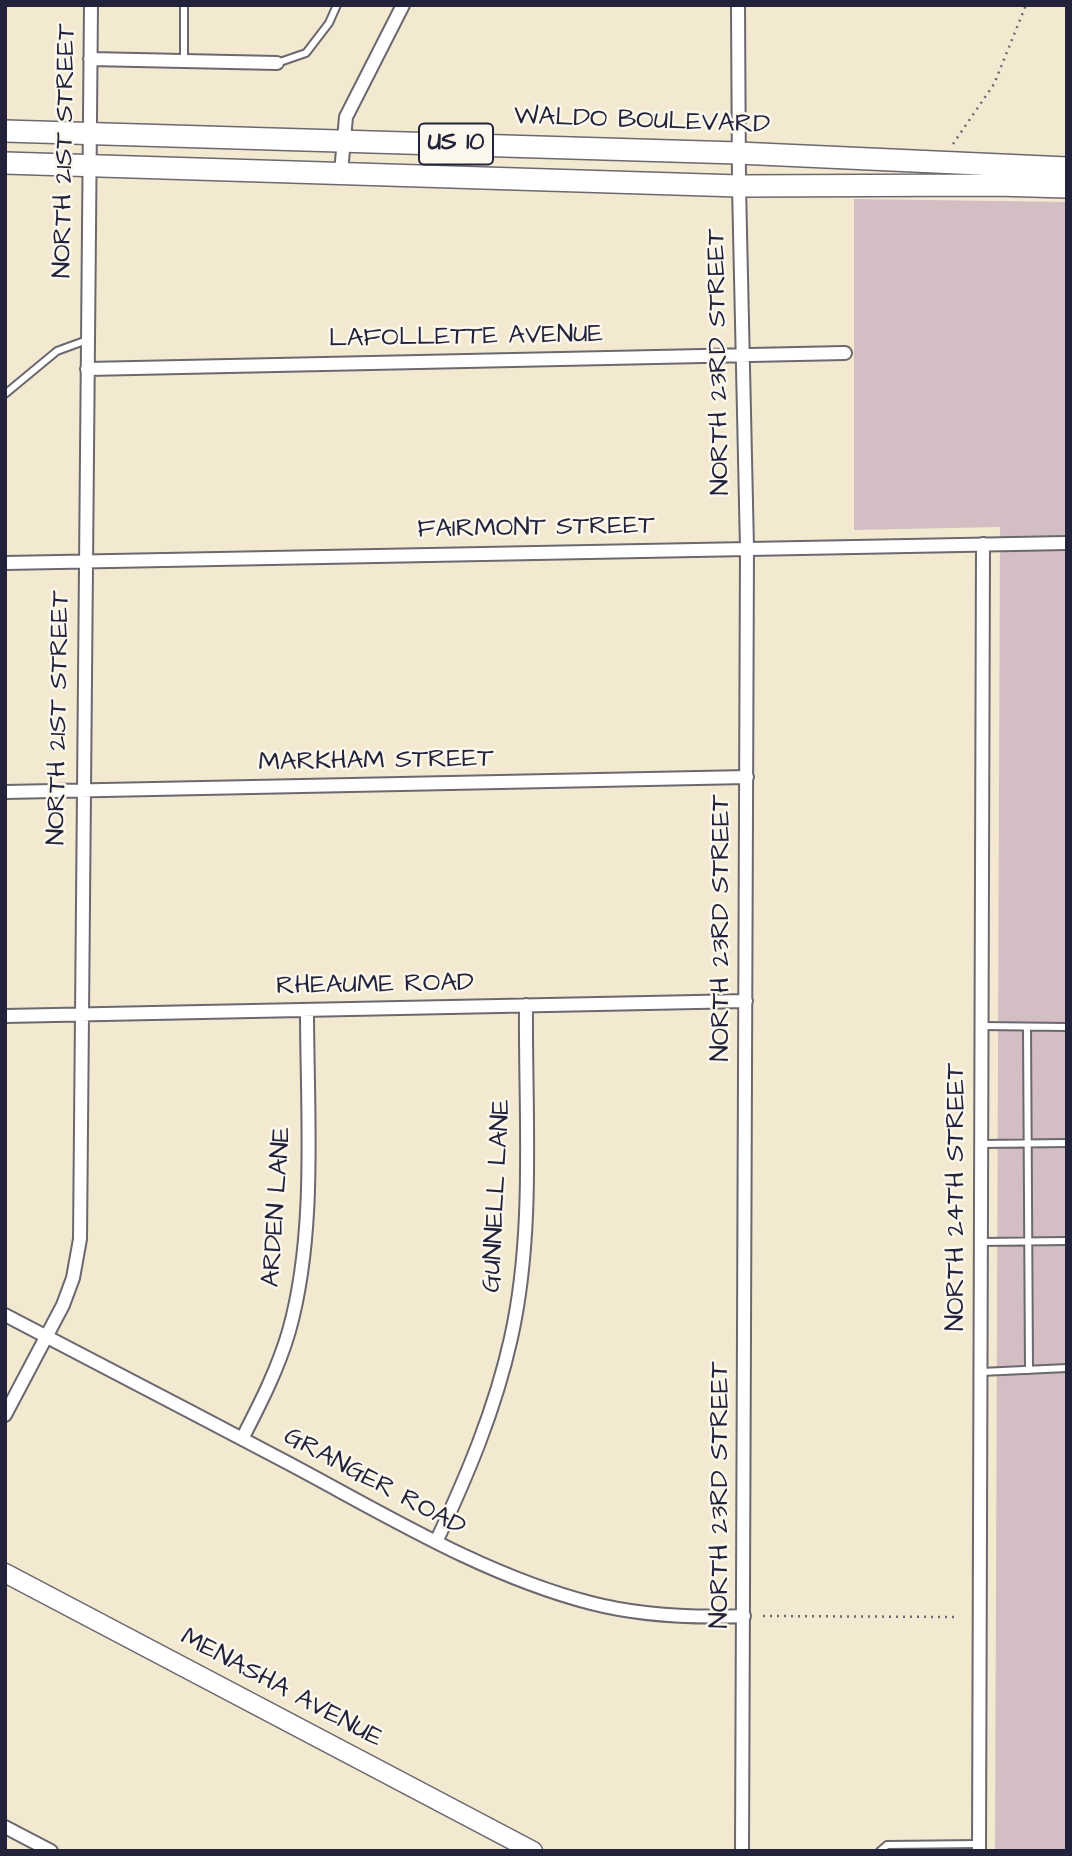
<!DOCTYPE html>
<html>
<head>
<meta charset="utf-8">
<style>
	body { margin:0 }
	#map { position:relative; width:1072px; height:1856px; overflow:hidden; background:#f3e9d0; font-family:"Architects Daughter",sans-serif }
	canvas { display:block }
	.frame { position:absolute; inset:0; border:7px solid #22223b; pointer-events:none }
</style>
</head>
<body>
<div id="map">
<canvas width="1072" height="1856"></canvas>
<div class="frame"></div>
</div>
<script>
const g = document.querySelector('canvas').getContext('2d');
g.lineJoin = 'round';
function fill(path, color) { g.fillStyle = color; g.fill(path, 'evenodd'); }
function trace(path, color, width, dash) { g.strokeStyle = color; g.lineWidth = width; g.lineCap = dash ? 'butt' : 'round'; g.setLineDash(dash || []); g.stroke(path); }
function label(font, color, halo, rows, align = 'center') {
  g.font = font + ' "Architects Daughter",sans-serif'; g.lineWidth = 5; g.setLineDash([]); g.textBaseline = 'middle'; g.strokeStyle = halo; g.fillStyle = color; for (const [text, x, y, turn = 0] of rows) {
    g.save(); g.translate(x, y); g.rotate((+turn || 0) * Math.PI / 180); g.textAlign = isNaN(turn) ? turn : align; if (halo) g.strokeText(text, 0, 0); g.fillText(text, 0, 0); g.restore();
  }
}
fill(new Path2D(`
	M854,199L1067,202V1851H995L1000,527L854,530Z`), '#d2bec3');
const lane = new Path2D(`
	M184,61V5
	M277,63L306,53L329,23L337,5
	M5,394L57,351L87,340
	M982,1026L1067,1027
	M1027,1027L1029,1370
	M981,1144L1067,1143
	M981,1242L1067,1241
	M981,1372L1067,1368
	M880,1851L887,1845L978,1844`);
const street = new Path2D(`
	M738,5L739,186L747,548L742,1851
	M90,59L277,63
	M341,172L346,117L403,5
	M87,369L845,353
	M5,563L1067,543
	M5,792L747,777
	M5,1016L746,1001
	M5,1315C100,1365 194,1413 288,1463C386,1515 483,1575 591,1603C641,1616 693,1618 744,1616
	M5,1415L63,1305L73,1278L80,1239L91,5
	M242,1439C260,1404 278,1369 289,1331C317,1232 307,1112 307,1010
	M436,1542C467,1476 495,1410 511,1338C535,1231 525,1114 526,1005
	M5,1827L51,1851
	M979,1851L983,544`);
const secondary = new Path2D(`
	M5,1573L533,1851`);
const primary = new Path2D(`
	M5,131L738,153L1067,168
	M5,163L739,186L996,185L1067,187`);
trace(lane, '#6b686f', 10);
trace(street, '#6b686f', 16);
trace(secondary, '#6b686f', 21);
trace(primary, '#6b686f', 24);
trace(new Path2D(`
	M953,144L994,84L1026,5
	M763,1616L955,1617`), '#6b686f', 2.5, [2, 5]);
trace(lane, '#fff', 6);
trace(street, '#fff', 12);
trace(secondary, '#fff', 18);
trace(primary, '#fff', 21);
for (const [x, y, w] of [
	[456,144,74]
]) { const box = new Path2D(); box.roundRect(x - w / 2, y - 20.5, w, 41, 5); g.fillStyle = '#fbf7ec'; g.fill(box); trace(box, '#22223b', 2); }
label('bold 24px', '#22223b', null, [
	["US 10",456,144]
]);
label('26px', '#22223b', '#fbf7ec', [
	["WALDO BOULEVARD",642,122,2],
	["NORTH 21ST STREET",66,151,-89],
	["LAFOLLETTE AVENUE",466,338,-1],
	["NORTH 23RD STREET",720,362,-91],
	["FAIRMONT STREET",536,529,-1],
	["NORTH 21ST STREET",60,718,-89],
	["MARKHAM STREET",376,762,-1],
	["NORTH 23RD STREET",723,928,-90],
	["RHEAUME ROAD",375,986,-1],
	["GUNNELL LANE",498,1196,-87],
	["NORTH 24TH STREET",958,1197,-90],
	["ARDEN LANE",278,1207,-86],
	["GRANGER ROAD",374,1483,28],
	["NORTH 23RD STREET",722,1495,-90],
	["MENASHA AVENUE",281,1689,28]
]);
</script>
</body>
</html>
